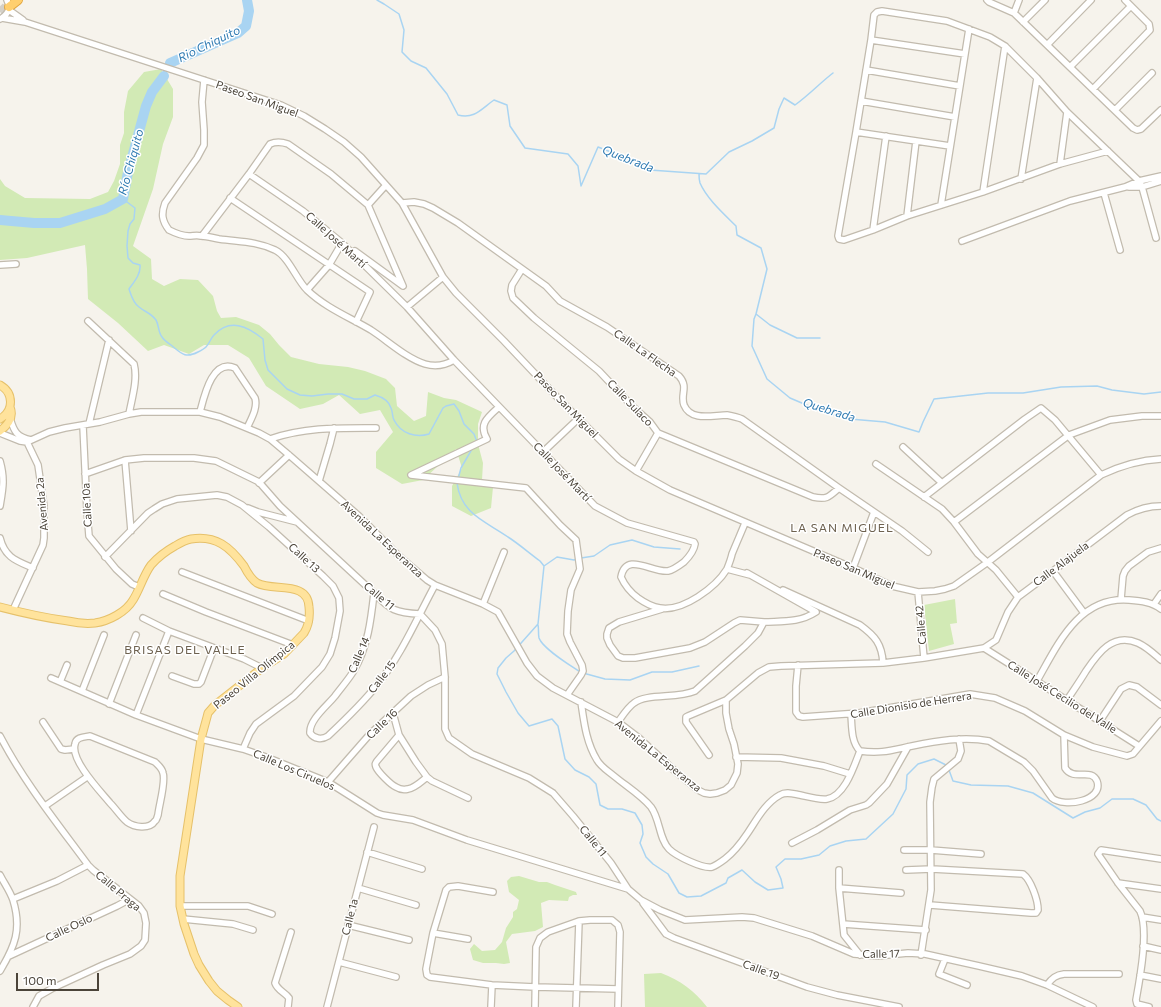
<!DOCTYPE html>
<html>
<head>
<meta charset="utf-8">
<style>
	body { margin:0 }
	#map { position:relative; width:1161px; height:1007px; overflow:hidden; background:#f6f3ec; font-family:Commissioner,sans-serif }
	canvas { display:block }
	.scale { position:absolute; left:16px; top:973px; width:83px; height:18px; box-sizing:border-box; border:2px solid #4b4439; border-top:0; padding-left:5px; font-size:12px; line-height:14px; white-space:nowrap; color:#4b4439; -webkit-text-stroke:3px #fff; paint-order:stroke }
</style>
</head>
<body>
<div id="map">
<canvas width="1161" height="1007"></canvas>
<div class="scale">100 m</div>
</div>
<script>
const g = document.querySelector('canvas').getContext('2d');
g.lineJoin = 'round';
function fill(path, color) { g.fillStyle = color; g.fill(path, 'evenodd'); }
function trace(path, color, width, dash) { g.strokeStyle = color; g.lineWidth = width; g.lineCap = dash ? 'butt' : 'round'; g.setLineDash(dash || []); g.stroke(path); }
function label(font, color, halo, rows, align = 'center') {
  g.font = font + ' Commissioner,sans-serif'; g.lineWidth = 3; g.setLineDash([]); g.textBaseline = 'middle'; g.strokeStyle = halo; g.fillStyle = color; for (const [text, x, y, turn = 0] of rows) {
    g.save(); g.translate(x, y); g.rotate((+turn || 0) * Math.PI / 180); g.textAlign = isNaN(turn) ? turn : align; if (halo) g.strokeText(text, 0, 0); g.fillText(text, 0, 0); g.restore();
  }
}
fill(new Path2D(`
	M161,69L173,89V117L163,144L153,189L133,246L151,259L152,279L164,286L180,279L198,280L213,296L217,311L221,318L236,317L259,325L270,334L279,345L291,357L319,364L348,367L365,371L386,379L395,388L397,406L414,421L426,416L428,392L444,398L456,400L482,412L478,424V444L483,463L482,480L493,487L491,508L471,516L452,506V486L462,468L456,449L439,465L423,480L402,484L376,468V452L393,432L380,410L360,414L339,395L323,404L300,409L266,386L249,358L228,345H204L189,354L164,345L148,351L118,323L88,299L87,269L85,245L27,258L0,260V179L5,186L25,198L90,199L108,192L114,181L120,164V145L124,133V112L128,91L144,72Z
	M955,599L957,623L950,624L954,644L929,651L924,605Z
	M519,876L539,882H547L555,885L576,892L577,895H573L569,897L568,901L549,900L541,903L543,927L535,931L512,934L506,942L510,963L504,964L496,963H483L473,960L470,949L474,944L482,951L495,950L502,942L506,928L513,917V912L517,909L519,900L509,892L507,881L511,877Z
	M661,973C681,981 694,990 707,1007H645L644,974Z`), '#d2eab5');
trace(new Path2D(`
	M377,0L384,4L399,14L404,30L402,52L411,61L426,68L447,94L458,115C475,119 481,109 494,100L507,105L510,126L525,148L568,154L578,166L581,186L598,147L624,157L650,170L706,174L729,152L752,141L774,128L779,109L784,98L795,105C809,95 820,83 833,73
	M699,174C699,177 699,180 700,183C707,199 724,214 736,226L737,235L761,248L767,269L756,314L754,319L752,346L767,379L790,398L823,412L850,419L885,422L919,432L923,422L934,399L988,393H1023L1061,387L1097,386L1112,390L1144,394L1161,392
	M123,199L135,208L134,219L130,224L128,231L127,246L128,258L133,263L140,265C141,274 134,282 129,289C131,295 133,303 139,307C145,312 151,313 156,320C159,325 158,332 162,337C164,340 168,343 171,345C181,353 185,359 198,352C200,351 204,349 206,347C209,344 211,338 214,335C230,318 247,326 263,339L265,360L268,370L287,389L300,395L312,396L328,394H342L354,399H367L375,395C382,397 389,401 391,408C393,412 392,417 394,420C401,434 416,438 429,434L443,408L446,406L454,404L459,411L464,424L474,434L477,442
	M756,314L770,325L797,338H820
	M458,479L461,468L472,449
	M457,483C461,514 485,521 508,537C519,544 529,553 540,561L544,566L538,624L514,651L506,658L498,668L497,674L506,692L518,713L529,726L552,719L558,726L565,759L575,770L589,777L596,784L600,805L608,809H622L635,813L642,825L643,834L640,843L646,857L653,864L668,874L679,893L687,897L701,896L726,883L728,878L742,870L755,882L768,890L783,888L781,879L776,867L785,859H801L819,855L830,846L846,841L866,839L893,814L906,789L907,775L918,764L934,759L948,766
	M581,558L594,556L610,545L632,540L654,547L680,549
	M544,566L557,557L574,560L577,559
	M538,625C539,629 538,634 539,638C543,649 570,665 580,672
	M583,673L605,679L630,680L652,672H672L699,666
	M949,770L953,781L971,785L1008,786L1033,793L1073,818L1085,812L1100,808L1112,799H1133L1146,805L1157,819L1161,821`), '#a9d4f2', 1.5);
trace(new Path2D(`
	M170,63L238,33L246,26L249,11L247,0
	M0,220L34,223H60L105,209L123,199L128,172L146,106L152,92L164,76`), '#a9d4f2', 10);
trace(new Path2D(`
	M0,12L12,0`), '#d4d0c8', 8, [8, 4]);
const minor = new Path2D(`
	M987,0L989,2L1014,13L1133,128L1137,130L1141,129L1161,110
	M9,10L23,20
	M1014,13L1019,0
	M2,18L25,22L281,105L304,116L325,129L344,142L361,157L402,203L443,277L456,293L504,341L556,396L619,459L636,471L670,490L853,568L892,586L918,592L935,591L945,589L954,586L988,562L1101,475C1120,466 1139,460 1161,459
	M0,19C8,15 11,8 7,0
	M1023,22L1045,0
	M871,40L965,54
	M1047,45L1091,0
	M1070,67L1131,6
	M866,70L960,86
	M204,80L202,102L204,130V145L197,158L165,203C161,214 162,221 169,230C175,233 182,236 189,236C193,236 197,235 201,236C207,236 213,238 219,239C240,242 255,241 275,250C289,257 296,279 307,290C326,308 349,317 371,330C388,341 406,358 425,364C435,367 444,366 454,360
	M1093,89L1150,30L1149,24L1125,0
	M861,101L955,117
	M1115,110L1152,73
	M856,132L950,146
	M1108,151L1060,164L983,192L907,216L873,230L844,240L839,239L838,236L856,132L871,40L874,15L877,12L882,11L947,21L990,37L1005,46L1037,78L1067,112L1139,181L1142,187L1156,238
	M1060,164L1067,112
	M249,174L303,211L342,243L407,307L454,360L595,506L627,523L694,542L695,544C694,551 689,557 684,562C680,565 673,570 668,571C652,573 626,551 621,577C625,586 630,592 638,598C645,603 652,607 660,608C683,612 716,587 727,569C729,564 731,559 732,554C736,544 741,533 745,523
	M1021,179L1037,78
	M1129,187H1142L1161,181
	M983,192L1005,46
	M1104,193L1120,250
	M230,198L370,292L356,322
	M402,203L414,202L424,204L433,208L458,223L546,286L560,301L607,327L679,376C689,387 680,394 684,405C691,422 713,415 727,415C732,416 737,417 742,419L839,488L902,531L928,552
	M368,205L386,185
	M941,205L969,29
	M907,216L916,141
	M873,230L886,136
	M202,236L249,174L270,144C277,141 282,142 288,144L331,174L368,205L403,286L355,251
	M962,241L1070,201L1125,187L1139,181L1161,176
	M0,265L16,264
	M522,269L512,285L511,291L513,298L534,318L599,371L632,406L650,422L658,433L813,497C827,500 829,497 839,488
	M307,290L329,265L342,243
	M407,307L443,277
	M88,321L134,364C138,379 132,398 129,414
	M499,407C488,417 478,424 487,439L411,475L526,488L560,525L576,540L580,569L571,590L568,611L567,634L570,642L582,665L583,671L581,675L567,695
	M200,412C204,397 212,358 235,368L255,398C258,408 251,419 247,428
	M10,418C14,432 17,437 31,440
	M89,424L109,340
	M83,426L87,511L89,536L116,569L132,584L139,587
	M0,433L20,441L27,442L49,432L65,428L100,422L129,414L141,412H200L220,417L259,433L270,439L289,455L359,516L399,556L427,580L435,585L483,604L498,612L527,663L537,676L553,688L618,722L639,738L676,772L698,790L704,793L710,794L717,793L725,790L731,785L737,773L738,764L734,744L729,729L726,713V700L758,673L769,667L781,666L883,663L924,658L984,648L996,640L1008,612L1018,597L1053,571L1127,515C1138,509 1148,506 1161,506
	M270,439C306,427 338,428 376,428
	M903,447L942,483
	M543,452L579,418
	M125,460L131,531
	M0,461C5,479 3,488 0,506
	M876,464L942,509L954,522L978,554L996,570L1018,597
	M636,471L658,433
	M85,474L125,460L144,458H194L216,461L259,482L280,506L374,593C390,610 396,613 420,614L435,630L442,644L445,677V729L449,738L472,754L529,778L553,793L573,816L611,863L628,889L641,900L660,910L685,920L742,917L754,918L812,936L854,954L878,956L908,953L925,954L979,966L1022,976L1047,985L1093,1007
	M319,481L330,444L334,428
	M259,483L289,455
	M924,497L1025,419L1041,408L1055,420L1101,475
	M248,508L258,512L297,522
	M954,522L1069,435L1110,420L1142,416H1161
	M0,538C5,558 17,561 33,568
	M105,557L148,513L154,509L162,504L177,499L217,495L227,497L242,505L269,527L323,576L333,586L339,598L340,611L335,638L330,654L322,667L294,696L256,724L250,733L243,749
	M853,568L874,512
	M727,569L750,575
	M1053,571L1084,613
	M182,572L309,621
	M783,590L860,625C875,636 882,644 883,663
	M918,592L924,658
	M374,593C371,620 368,647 353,672C348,680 341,688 335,696C327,706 309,720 310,733C314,739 322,740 328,736C345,720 362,704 377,685C401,656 417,618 435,585
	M163,594L206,612L293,645
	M1121,599L1123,576L1125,571L1129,566L1148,552L1161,548
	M483,604L504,552
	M1154,604L1161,594
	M662,609L619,622L609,628L607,634V638L610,645L618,656L623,658H635L690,648L705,642L734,623L740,620L764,622
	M13,610L43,545L44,538V506L38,465L27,442
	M143,618L169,631L244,659L262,668
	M984,648L1011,665L1139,746
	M798,665L796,686V712L799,716L803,717L859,713L970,694L995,698L1025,711L1064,735
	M172,676L194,684H199L201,682L214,648
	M51,678L136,715L201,739L243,749L266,757L328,782L377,813L383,815L413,820L467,840L628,889
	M1037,681C1058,644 1079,596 1129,600C1141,601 1152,602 1161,609
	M60,682L67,665
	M82,691L104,635
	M1067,700C1073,691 1080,681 1086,671C1098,653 1113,632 1138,643C1147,647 1154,654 1161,660
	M581,702C584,722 586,742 597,760C601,767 608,771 614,776C626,786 641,795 651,807C660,819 659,839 669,849C676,856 703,869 712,867C717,865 721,862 725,859C734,852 741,843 747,834C756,821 765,803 780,795C786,791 794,794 800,795C809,797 819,800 827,799C845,796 854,766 860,751
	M109,704L136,635
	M393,713L399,735L416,762L427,777L432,781L468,798
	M851,714C852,727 851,742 860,751C881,754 892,750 912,746C936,741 964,736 989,741L1024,762L1033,771L1052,798C1064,808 1104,801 1097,781C1091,767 1074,782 1065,768L1064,735L1093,747L1127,756L1133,754L1161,721
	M136,715L169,631
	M1100,721L1121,689L1129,685L1137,687L1161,705
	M43,722L61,749L65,750L74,749
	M618,722C623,715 628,707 634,703C647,693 677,699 695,691L745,646L758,633L764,622C783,621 799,623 816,612L747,573
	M399,735L377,761C375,764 375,764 376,767C378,772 391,785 396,787C399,789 404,790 408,789C415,788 422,781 427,777
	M0,736C24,782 57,823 88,865L93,870L139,906L144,913L146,923L145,940L141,946L130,954L103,965L53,988L39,996L33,1007
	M90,736L155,762C158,765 162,768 163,773C166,782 159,805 158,815C157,817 157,820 155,821C149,830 134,827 127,822C121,817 116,809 110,803C101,792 70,760 75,744C76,737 84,737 90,736Z
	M709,755L686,722V717L688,716L726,700
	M736,757L781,758L824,766L850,774
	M328,782L370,734L411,696L428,685L445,677
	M45,806L87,777
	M792,843L817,830L850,810L866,805L869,803L887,784L908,747
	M904,850H931L981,854
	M367,852L422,869
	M839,870V888
	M906,870L932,869L1023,874C1031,880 1038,900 1038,910L1036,913H1031L930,905
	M0,875C4,883 10,891 13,900C22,929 15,946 0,971
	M1118,883L1161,889
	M358,888L416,905
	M493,892L458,886L449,887L446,890L433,933L426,969L427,975L430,977L492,985L535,987L618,989
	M13,899L57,881L88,865
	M643,903L666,934L674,938L807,987L837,995L899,1007
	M180,906H248L272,914
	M1142,917L1161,920
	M183,919L233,924L253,930
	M843,924L926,930
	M348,925L409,940
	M433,933L468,939
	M1143,946L1161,950
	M860,955L844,935L839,888L901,893
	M921,955L931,890L930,802L932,787L934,779L958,759L961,751L959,739
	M9,956L117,906L130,899
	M945,959L939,974L967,985
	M339,962L396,977
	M1140,975L1161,979
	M1047,985C1052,978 1056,975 1064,974H1119
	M288,1007L289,998C285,992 278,991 275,983L291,932
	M327,1007L374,827
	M491,1007L492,985
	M535,1007L536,947L540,938L548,932L579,921L590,920H612L618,925L620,932L618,1007
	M576,1007L579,921
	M1149,1007L1137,1004L1136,1000C1140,978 1149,930 1140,911L1118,883L1098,854L1101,850L1161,859`);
const major = new Path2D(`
	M0,385C14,393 14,411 0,419
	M0,431C8,425 14,417 10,407
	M0,607C23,613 45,618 68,621C77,623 86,624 95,623C109,621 126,612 133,600C140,589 143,576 151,565C158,557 166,551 175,546C180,543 185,540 191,539C216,535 230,547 244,566C247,572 251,579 257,583C273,592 308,580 309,607C310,616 309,625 304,633L284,654L262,668L215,705L208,713L207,717L201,739L180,876V906L184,924L194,954L199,965L209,981L217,991L228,1000L238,1007`);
const highway = new Path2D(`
	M9,7L18,0`);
trace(minor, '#c2bbae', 8);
trace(major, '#e6c16a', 9);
trace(highway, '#e0a43c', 10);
trace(minor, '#fff', 5.5);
trace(major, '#ffe39c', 7);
trace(highway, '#ffcf6e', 8);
label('11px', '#4b4439', '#fff', [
	["Paseo San Miguel",257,99,20],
	["Calle José Martí",336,240,42],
	["Calle La Flecha",645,353,35],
	["Calle Sulaco",630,403,46],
	["Paseo San Miguel",566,405,46],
	["Calle José Martí",562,472,46],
	["Avenida 2a",42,504,-95],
	["Calle 10a",87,505,-93],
	["Avenida La Esperanza",382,539,43],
	["Calle 13",304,558,42],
	["Calle Alajuela",1061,564,-37],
	["Paseo San Miguel",854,569,23],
	["Calle 11",379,596,40],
	["Calle 42",921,625,-95],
	["Calle 14",359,655,-67],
	["Paseo Villa Olímpica",254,675,-39],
	["Calle 15",382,677,-53],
	["Calle José Cecilio del Valle",1062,697,32],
	["Calle Dionisio de Herrera",911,705,-9],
	["Calle 16",382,724,-44],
	["Avenida La Esperanza",658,756,39],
	["Calle Los Ciruelos",294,770,23],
	["Calle 11",593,841,51],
	["Calle Praga",118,891,40],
	["Calle 1a",350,917,-76],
	["Calle Oslo",69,928,-25],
	["Calle 17",881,954,-1],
	["Calle 19",761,970,20]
]);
label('italic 12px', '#2e7ab2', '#fff', [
	["Rio Chiquito",209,44,-26],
	["Quebrada",628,159,21],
	["Río Chiquito",131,162,-75],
	["Quebrada",829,410,17]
]);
g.letterSpacing = '1px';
label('12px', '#6e6250', '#fff', [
	["LA SAN MIGUEL",842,528],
	["BRISAS DEL VALLE",185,650]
]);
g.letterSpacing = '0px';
</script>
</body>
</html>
